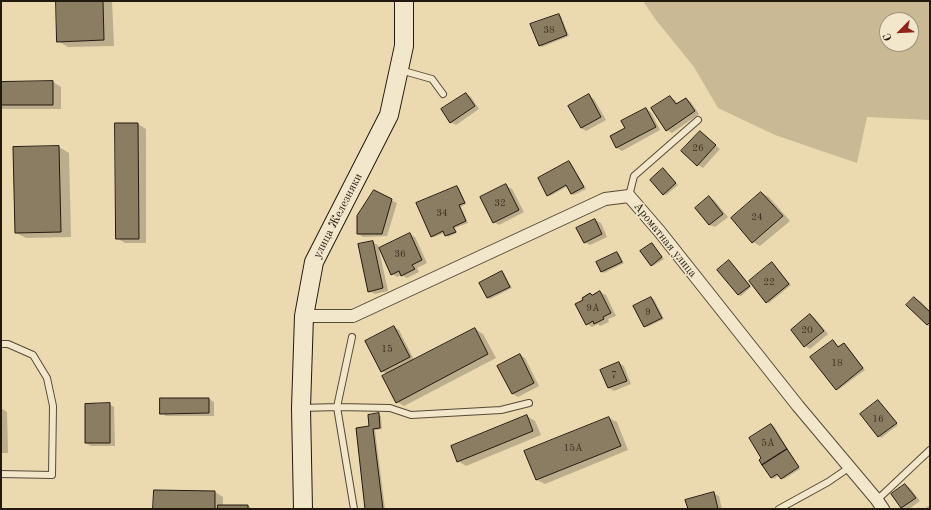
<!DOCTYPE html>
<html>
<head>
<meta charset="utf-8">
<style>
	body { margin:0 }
	#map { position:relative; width:931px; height:510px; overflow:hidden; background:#ebd9af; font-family:"Old Standard TT",serif }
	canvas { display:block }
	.frame { position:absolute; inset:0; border:2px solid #231a0f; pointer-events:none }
	.north { position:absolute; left:879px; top:12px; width:40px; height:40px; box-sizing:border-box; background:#f2e6cb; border:1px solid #9f9480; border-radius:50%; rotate:246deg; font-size:11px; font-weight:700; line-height:16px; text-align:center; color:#231a0f }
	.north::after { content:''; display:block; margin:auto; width:14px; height:18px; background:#8f2418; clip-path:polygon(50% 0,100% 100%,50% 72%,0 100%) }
</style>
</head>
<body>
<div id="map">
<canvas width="931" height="510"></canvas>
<div class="frame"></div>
<div class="north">С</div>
</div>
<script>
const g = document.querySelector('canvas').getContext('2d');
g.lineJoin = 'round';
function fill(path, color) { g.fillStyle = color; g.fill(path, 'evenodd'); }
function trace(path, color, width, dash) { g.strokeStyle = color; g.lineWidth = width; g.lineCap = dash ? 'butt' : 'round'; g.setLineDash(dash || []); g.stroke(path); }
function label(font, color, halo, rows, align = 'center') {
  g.font = font + ' "Old Standard TT",serif'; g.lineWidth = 3; g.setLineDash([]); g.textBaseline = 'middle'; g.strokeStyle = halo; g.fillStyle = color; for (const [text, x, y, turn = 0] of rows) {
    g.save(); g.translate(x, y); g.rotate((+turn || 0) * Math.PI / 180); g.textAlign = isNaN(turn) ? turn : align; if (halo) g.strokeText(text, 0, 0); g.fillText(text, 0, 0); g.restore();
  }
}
fill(new Path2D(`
	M643,1H930V120L867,117L857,163L775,135L718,108L694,67L656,20ZM887,20H911V44H887Z`), '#c9b994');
fill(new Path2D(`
	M57,1H112L114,46L68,47L58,41Z
	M559,15L561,16L569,36L542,47L539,45Z
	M53,82L61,87V109H1V83Z
	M466,94L471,97L479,109L456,125L450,122Z
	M589,96L594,99L606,120L586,131L581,128Z
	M670,97L675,100L678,104L686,99L691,102L699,114L672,133L667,130Z
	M646,109L651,112L660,130L622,151L617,148L611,137L627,129Z
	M116,124H138L146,129V243H125L117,238Z
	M700,132L720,149L703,168L698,165Z
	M59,147L69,153L71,237L26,238L16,233Z
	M569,162L571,163L586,189L574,195L572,194L568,186L550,196L548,195Z
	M663,169L678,185L666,195L663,194Z
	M506,186L512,189L524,212L499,225L494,222Z
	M457,187L459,188L466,204L461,207L468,223L455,228L457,233L448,237L444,233L434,237L432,236Z
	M762,193L769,197L790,221L760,246L753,242Z
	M709,197L714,200L728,217L715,227L710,225Z
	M391,200L397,203L387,236L363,237L358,234Z
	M595,220L601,223L607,237L590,245L584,242Z
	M410,234L415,237L427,263L417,268L419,272L407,278L401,275L397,277L392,274Z
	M372,242L378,245L388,291L375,294L369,291Z
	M652,244L664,259L653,266L651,265Z
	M617,253L619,254L624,263L604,273L601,271Z
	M731,263L751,287L741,296L738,295Z
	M774,265L791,285L769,303L767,302Z
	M502,273L504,274L512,288L490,299L487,298Z
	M600,292L606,295L616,316L608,319L609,322L600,326L598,324L592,327L587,324L584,300Z
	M651,298L654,299L664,319L647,327L645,326Z
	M914,298L920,301L930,311V326L927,325Z
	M810,315L815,318L828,334L810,349L805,346Z
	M394,327L399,330L414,360L475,329L483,334L496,358L404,406L397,402L387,374L381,371Z
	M833,341L839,348L844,344L846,345L865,370L838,390L836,389Z
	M520,355L525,358L539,386L518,397L513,394L499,366Z
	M618,363L624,366L631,384L614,391L609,388L602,370Z
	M209,399L214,402V416H166L161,413Z
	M878,401L898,425L881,438L862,414Z
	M109,404L114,407L115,446H91L86,443Z
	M1,408L7,412L8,453H1Z
	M378,415L381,416L382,429L375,430L385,509H366L370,427Z
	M527,416L535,421L541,435L466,466L458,461Z
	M609,418L617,422L628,450L545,484L537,480Z
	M771,425L774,426L800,469L784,479L779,475L774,479L771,477L763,458Z
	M905,485L910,488L920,501L909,509L902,508L892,494Z
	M155,491L215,492L223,497V506H248L253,509H154Z
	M713,493L719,496L722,509H689Z
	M930,505V509H924Z`), '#0003');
const building = new Path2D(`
	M56,1H103L104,40L57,42Z
	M559,14L567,35L539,46L530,24Z
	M53,81V105H1V82Z
	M466,93L475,106L450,123L441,109Z
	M589,94L601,117L581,128L568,106Z
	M670,96L676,104L686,98L695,111L666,131L651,108Z
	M646,108L656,127L616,148L610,136L625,128L621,121Z
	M115,123H138L139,239H116Z
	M700,131L716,145L697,166L681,151Z
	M59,146L61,232L15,233L13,147Z
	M569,161L584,187L571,194L566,185L547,196L538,178Z
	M663,168L676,183L663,195L650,180Z
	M506,184L519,210L493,223L480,197Z
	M457,186L465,203L459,205L466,221L453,227L456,232L445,236L443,231L431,237L416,203Z
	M374,190L392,199L382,234H357V216Z
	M761,192L783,216L752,243L731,218Z
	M709,196L723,214L709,225L695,208Z
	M595,219L602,234L584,243L576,228Z
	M410,233L422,260L412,265L415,269L401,276L399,271L391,275L379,248Z
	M373,241L383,288L368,292L358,244Z
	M652,243L662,257L651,266L640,251Z
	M617,252L622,262L601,272L596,262Z
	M729,260L750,286L738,295L717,270Z
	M772,262L789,284L766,303L749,281Z
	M502,271L510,287L487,298L479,283Z
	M600,291L611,313L603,317L604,319L594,324L593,321L586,325L575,304L583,300L582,298L590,293L592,295Z
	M651,297L662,318L644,327L633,306Z
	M914,297L930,312V322L927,325L906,305Z
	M810,314L824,331L804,347L791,330Z
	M394,326L410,357L381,372L365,341Z
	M475,328L488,354L396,403L382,376Z
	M833,340L838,347L844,343L863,368L836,390L810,357Z
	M520,354L534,383L512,394L497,366Z
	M619,362L627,381L608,388L600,370Z
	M160,398H209V413L160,414Z
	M878,400L897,423L878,437L860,414Z
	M110,403V443H85V404Z
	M379,413L380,428L373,429L383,509H365L356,428L369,426L368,415Z
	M527,415L533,431L457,462L451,446Z
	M609,417L621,446L536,480L524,451Z
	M771,424L787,449L762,465L759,460L761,458L749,438Z
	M787,449L799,467L781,479L777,474L771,478L762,465Z
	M905,484L916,498L901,508L891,494Z
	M154,490L215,491V509H153Z
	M714,492L718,509H688L685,500Z
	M218,505H248V509H218Z`);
fill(building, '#8b7d62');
trace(building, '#231a0f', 1);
const lane = new Path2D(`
	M400,70L432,79L443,94
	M629,196L634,176L698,120
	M352,337L337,407L354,509
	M1,344H8L33,355L47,378L53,406L52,475L1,474
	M302,408L337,407L390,408L411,415L501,410L529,403
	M877,500L930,450
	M779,509L828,482L850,467`);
const street = new Path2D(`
	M304,316H353L605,199L629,196L660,232L798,406L877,500L883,509`);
const secondary = new Path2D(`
	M303,509L301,408L304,316L314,262L389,115L404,46V1`);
trace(lane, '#554a37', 8);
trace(street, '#554a37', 14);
trace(secondary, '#231a0f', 20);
trace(lane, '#f2e6cb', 6);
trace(street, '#f2e6cb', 12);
trace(secondary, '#f2e6cb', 18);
label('10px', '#3d3324', null, [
	["38",549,30],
	["26",698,148],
	["32",500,203],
	["34",442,213],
	["24",757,217],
	["36",400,254],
	["22",769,282],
	["9А",593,308],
	["9",648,312],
	["20",807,330],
	["15",387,349],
	["18",837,363],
	["7",614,375],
	["16",878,419],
	["5А",768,443],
	["15А",573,448]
]);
label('12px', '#231a0f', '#f2e6cb', [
	["улица Железняки",338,216,-63],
	["Ароматная улица",665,240,51]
]);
</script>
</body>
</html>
